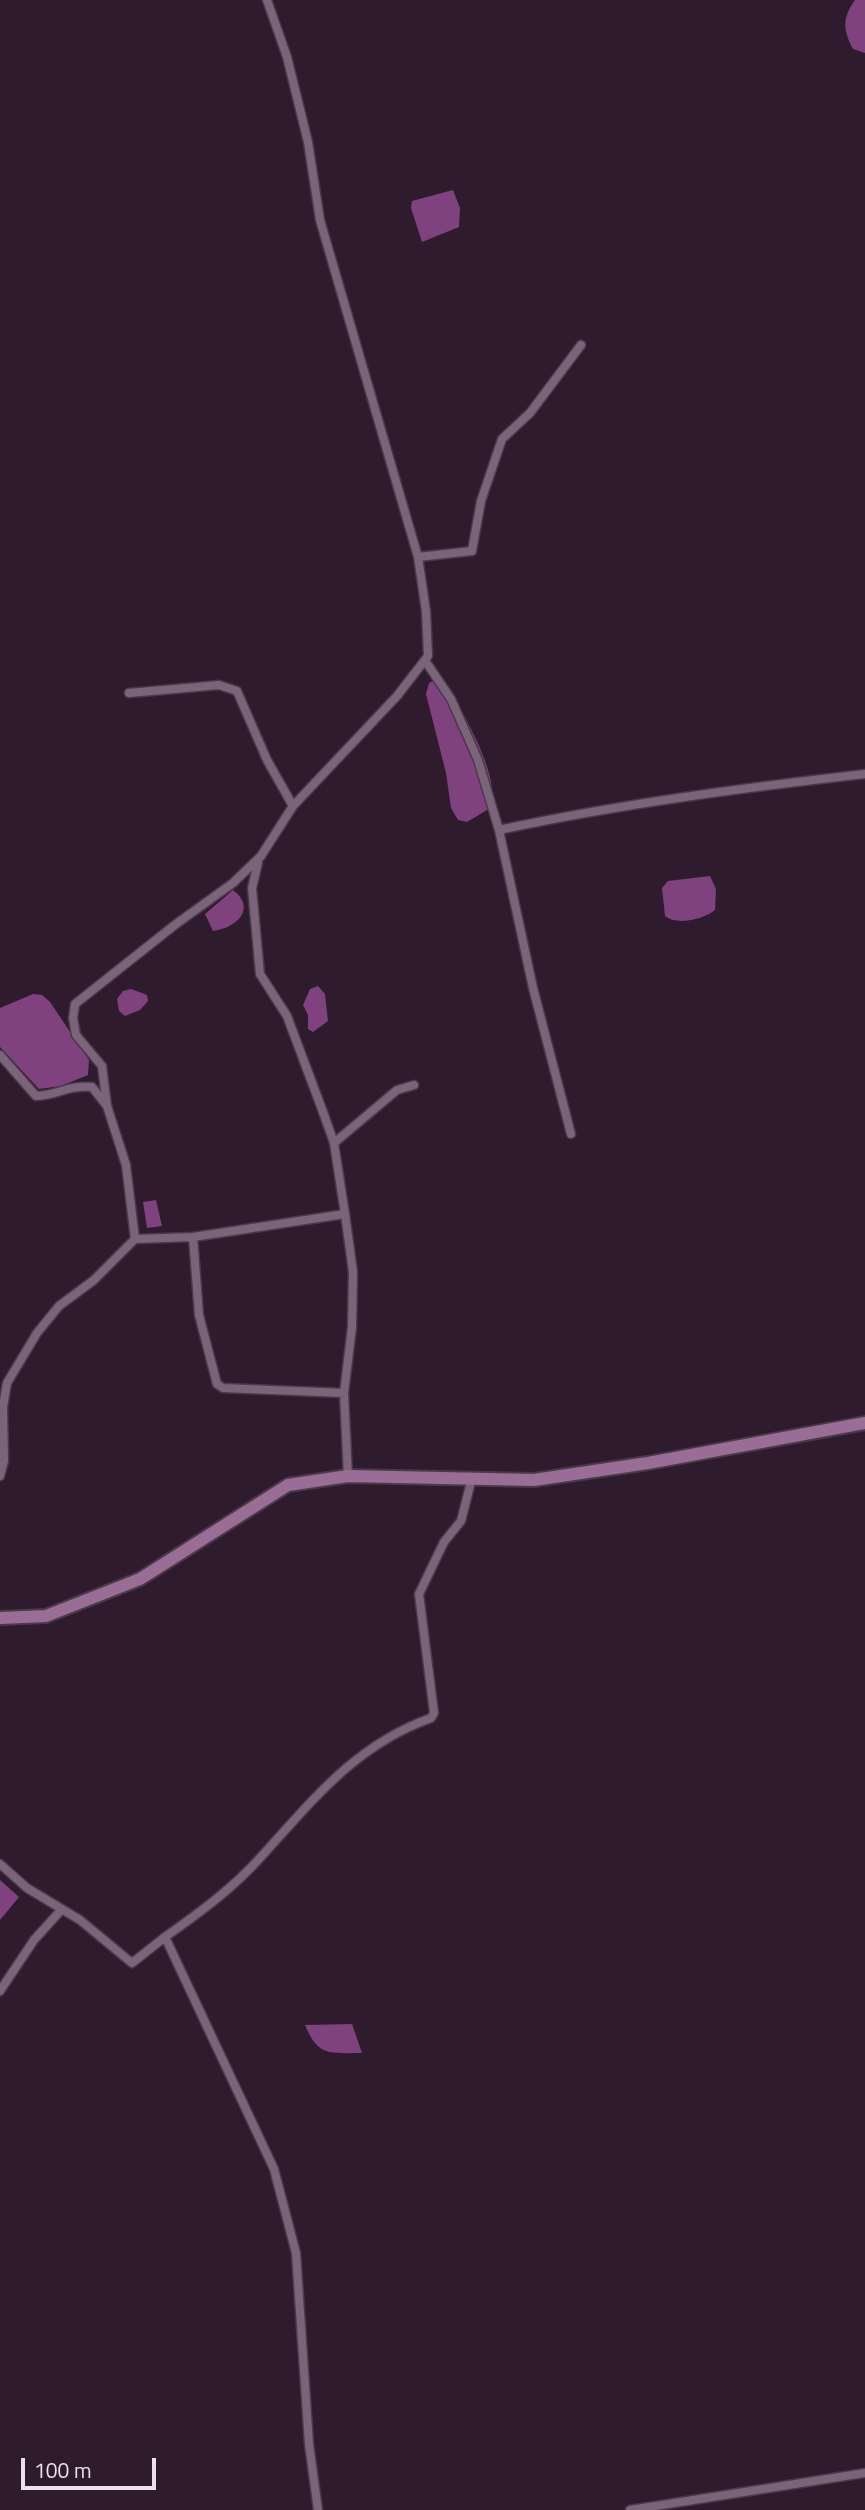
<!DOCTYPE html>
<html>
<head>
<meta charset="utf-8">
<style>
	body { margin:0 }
	#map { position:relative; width:865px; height:2510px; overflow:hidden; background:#2f1b2e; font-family:"Titillium Web",sans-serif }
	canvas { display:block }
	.scale { position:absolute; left:21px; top:2458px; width:135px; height:32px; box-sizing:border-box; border:4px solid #ede0ec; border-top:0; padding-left:9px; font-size:21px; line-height:24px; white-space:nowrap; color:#ede0ec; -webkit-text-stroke:5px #2f1b2e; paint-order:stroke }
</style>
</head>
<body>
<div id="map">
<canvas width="865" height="2510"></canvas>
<div class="scale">100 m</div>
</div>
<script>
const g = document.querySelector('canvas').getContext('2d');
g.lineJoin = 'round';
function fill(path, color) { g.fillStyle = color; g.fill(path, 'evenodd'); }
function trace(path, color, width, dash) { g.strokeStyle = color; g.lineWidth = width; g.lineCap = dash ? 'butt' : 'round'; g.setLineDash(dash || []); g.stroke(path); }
fill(new Path2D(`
	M855,0H865V53L853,49C843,30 842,18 855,0Z
	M453,190L460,208L459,227L422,242L411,208L412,201Z
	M437,679L444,680C462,712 499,771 492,807L467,822L458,820L451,808L446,773L426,694L429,683Z
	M710,876L716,889L715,910C704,919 677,926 665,916L662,888L668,881Z
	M233,890C257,908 237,928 213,931L205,914Z
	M318,986L325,994L328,1021L313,1032L308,1029V1015L303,1005L310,989Z
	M131,989L147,995L148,1001L140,1010L125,1016L119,1011L117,999L123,991Z
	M33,994L42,995L50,1002L89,1060L88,1075L61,1086L39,1089L0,1047V1008Z
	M156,1200L162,1226L147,1228L143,1202Z
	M0,1880L19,1897L0,1920Z
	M352,2024L362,2053C330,2053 318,2057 305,2025Z`), '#7f427e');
const street = new Path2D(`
	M418,557L472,551L481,501L502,439L530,413L581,345
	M426,662L451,699L478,760L499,830L533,988L571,1134
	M129,693L219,685L237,691L267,760L293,806
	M499,830C620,804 742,788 865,774
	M258,863L252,888L260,974L287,1016L323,1112L334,1143L345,1214L353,1272L352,1327L344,1393L348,1476
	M0,1055L36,1096C59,1095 67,1085 92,1087L107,1106
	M334,1143L397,1090L414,1085
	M193,1237L199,1315L217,1384L223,1388L344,1393
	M135,1239L193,1237L345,1214
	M0,1476L4,1461L3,1407L7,1383L37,1333L59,1306L94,1280L135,1239L126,1165L107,1106L102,1066L76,1035L73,1018L75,1004L176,924L233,883L261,856L293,806L397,696L428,656L426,611L418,557L320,220L308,142L287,57L267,0
	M0,1864L27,1888L80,1920L132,1963L165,1937
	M0,1991L34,1940L62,1909
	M318,2510L309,2444L296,2253L274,2169L165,1937C199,1913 232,1889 260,1858C312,1801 355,1745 431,1718L434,1713L419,1594L444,1542L461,1521L472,1478
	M630,2510L865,2473`);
const secondary = new Path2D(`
	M0,1618L46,1616L140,1579L288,1485L348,1476L534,1480L648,1463L865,1423`);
trace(street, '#4a3a49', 11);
trace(secondary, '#4a3a49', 16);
trace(street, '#7b6479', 8);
trace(secondary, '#9a6d97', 12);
</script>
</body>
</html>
